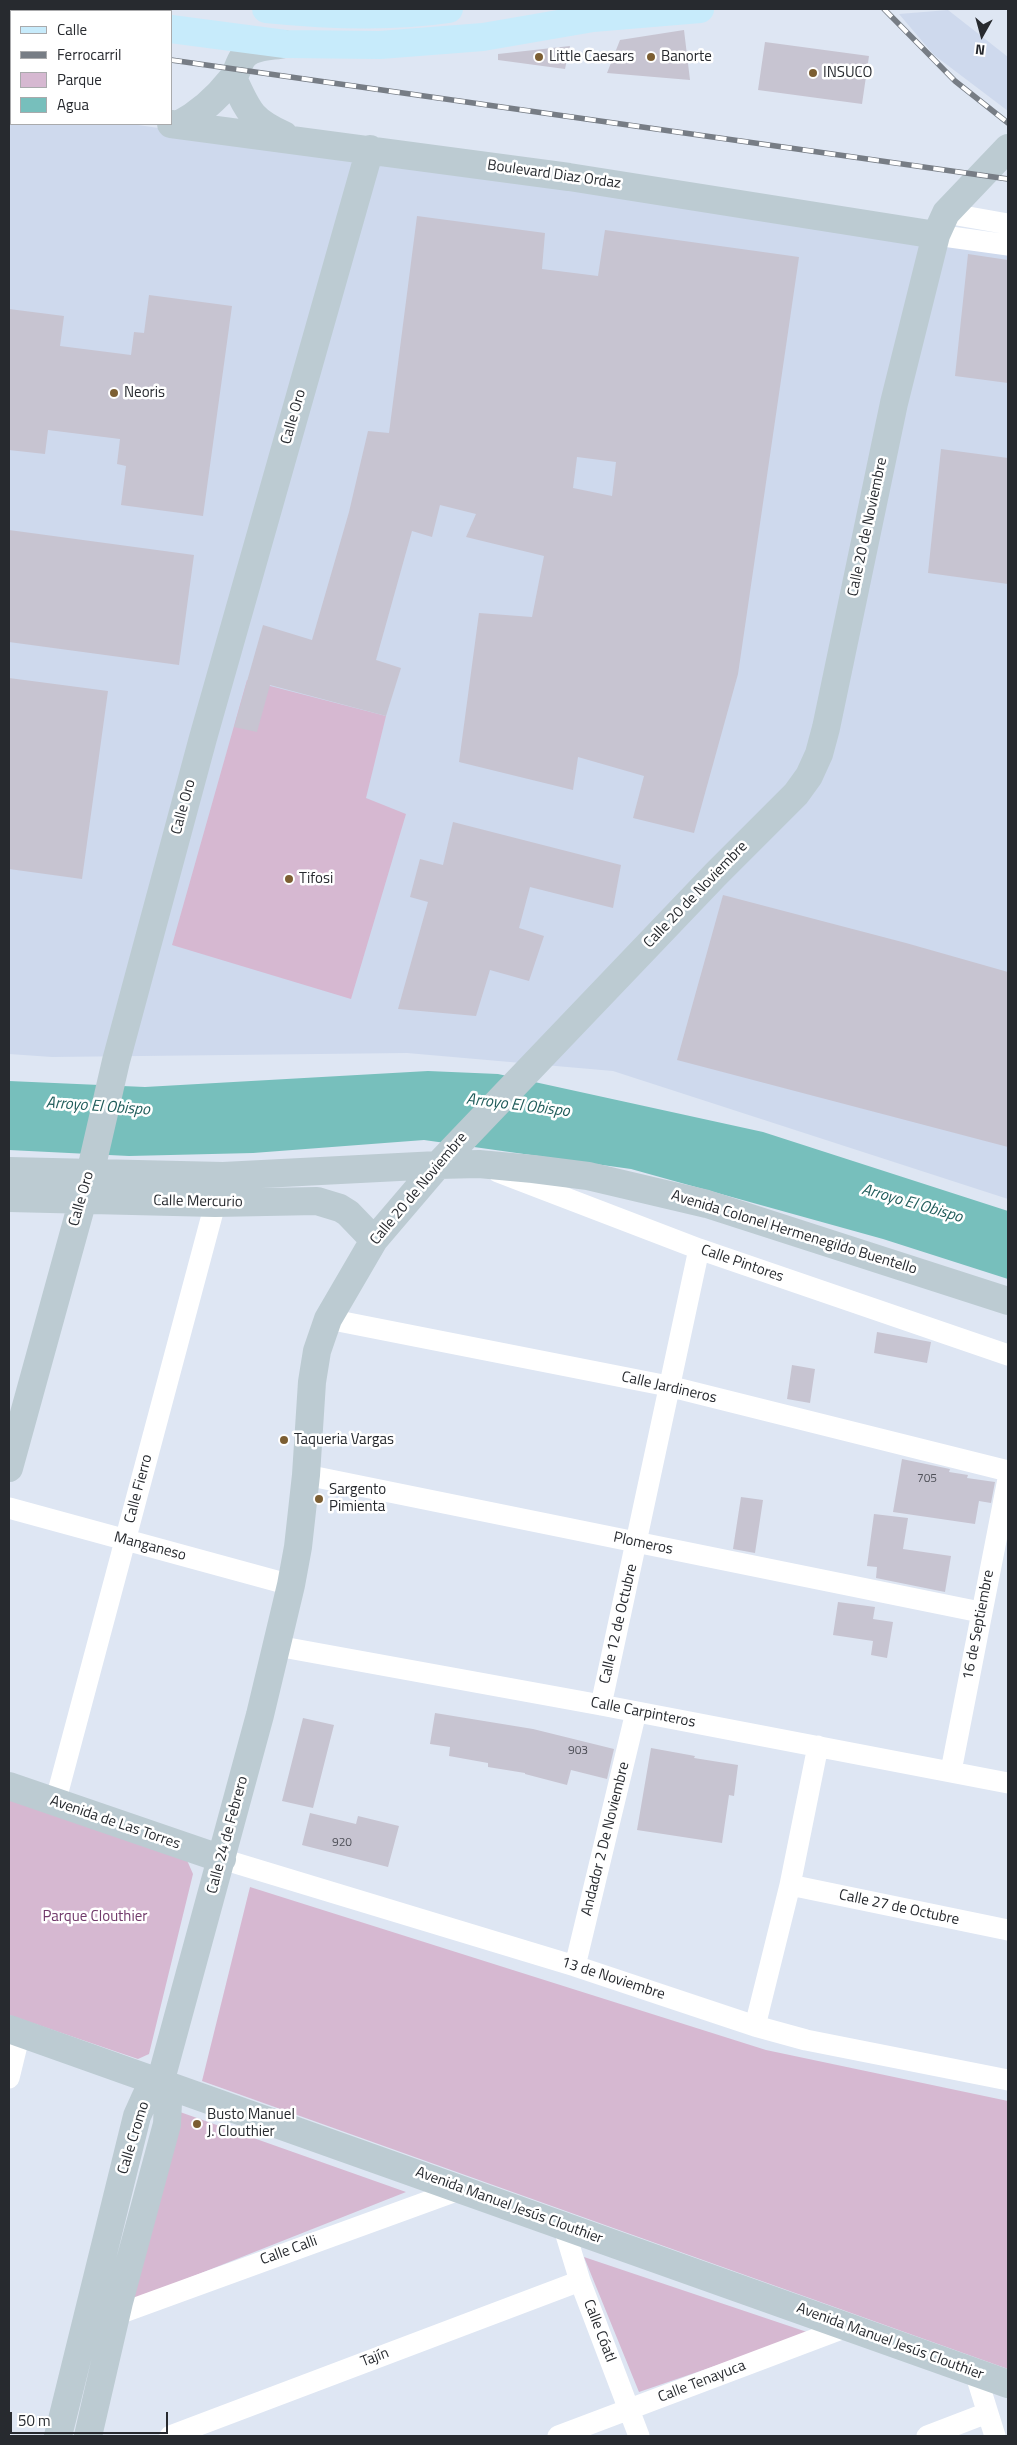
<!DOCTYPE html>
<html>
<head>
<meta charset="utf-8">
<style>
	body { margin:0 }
	#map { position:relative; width:1017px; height:2445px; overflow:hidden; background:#dee6f3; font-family:"Titillium Web",sans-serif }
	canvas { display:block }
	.frame { position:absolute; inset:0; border:10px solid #272a2f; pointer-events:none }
	.legend { position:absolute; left:10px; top:10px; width:162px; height:115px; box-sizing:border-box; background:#fff; border:1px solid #a9aaac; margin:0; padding:6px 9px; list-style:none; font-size:15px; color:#272a2f }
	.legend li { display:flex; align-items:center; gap:10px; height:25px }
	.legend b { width:25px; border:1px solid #a9aaac }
	.north { position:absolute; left:957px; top:10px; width:50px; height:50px; -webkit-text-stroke:4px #fff; paint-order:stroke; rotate:187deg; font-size:14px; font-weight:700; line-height:20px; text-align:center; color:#272a2f }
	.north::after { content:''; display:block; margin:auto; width:18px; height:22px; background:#272a2f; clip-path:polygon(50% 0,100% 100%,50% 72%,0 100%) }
	.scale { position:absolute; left:10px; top:2412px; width:158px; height:22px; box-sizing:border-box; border:2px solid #272a2f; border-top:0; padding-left:6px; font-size:15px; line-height:18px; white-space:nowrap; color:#272a2f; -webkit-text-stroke:4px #fff; paint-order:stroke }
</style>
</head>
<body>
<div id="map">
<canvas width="1017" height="2445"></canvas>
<div class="frame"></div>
<ul class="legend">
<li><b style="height:6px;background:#c7ebfb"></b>Calle</li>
<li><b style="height:6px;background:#777d85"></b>Ferrocarril</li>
<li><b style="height:14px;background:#d6b8d1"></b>Parque</li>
<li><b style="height:14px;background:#77bfbc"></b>Agua</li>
</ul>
<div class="north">N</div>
<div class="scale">50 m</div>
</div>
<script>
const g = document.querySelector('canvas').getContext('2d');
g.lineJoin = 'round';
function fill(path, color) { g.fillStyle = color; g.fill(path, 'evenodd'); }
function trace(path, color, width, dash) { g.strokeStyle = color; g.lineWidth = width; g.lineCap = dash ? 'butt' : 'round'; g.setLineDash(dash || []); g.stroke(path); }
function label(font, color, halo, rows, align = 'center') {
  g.font = font + ' "Titillium Web",sans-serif'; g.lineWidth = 5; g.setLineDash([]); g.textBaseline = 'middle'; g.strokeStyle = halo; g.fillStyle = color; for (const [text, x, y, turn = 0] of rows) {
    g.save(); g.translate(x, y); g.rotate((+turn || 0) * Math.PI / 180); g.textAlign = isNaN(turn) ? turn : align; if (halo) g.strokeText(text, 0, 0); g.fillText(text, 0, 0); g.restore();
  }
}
fill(new Path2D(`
	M948,10L1008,57V111L934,55L899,14Z
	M9,106H11V124H131L1008,251V1199L613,1071L407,1053L52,1057L9,1054Z`), '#ced9ed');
fill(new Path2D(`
	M247,680L386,716L366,798L406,814L351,999L172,945Z
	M9,1795L186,1858L193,1874L149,2054L138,2059L9,2015Z
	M250,1887L766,2050L1008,2101V2369L202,2081Z
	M180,2112L406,2192L133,2300Z
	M584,2257L807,2332L811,2333L639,2392Z`), '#d6b8d1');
fill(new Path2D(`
	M428,1071L498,1074L763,1132L1008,1211V1279L883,1239L631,1169L424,1140L253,1153L129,1156L9,1150V1081L145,1087Z`), '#77bfbc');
fill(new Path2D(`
	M684,30L690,80L607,73L620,40Z
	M765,42L869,56L862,104L758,90Z
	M570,46L565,69L498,60V54Z
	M417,216L545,233L542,269L598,276L605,230L799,257L738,674L694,833L633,818L644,776L578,757L573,790L459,762L479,613L532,617L544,556L466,537L476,514L440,505L432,537L412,531L376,660L401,668L386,716L270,685L257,732L234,727L263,625L312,640L349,512L368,431L389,433ZM577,457L616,462L612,496L573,488Z
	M968,254L1008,260V383L955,376Z
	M149,295L232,306L203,516L121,505L126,466L117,464L120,439L48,430L45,454L9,450V309L64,316L60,346L131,355L134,332L144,333Z
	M941,449L1008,458V584L928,573Z
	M9,530L194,555L179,665L9,642Z
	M9,678L108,691L82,879L9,869Z
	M453,822L621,865L613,908L530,887L519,928L544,936L529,981L490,970L476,1016L398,1009L428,902L410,897L420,859L443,865Z
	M723,895L906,943L1008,972V1147L677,1060Z
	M877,1332L931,1342L927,1363L874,1353Z
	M792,1365L815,1369L810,1403L787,1399Z
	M902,1459L950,1469L949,1472L968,1475L967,1478L995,1482L991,1503L979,1501L975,1524L893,1512Z
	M741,1497L763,1500L755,1553L733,1549Z
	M874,1514L908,1518L903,1549L951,1556L945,1592L876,1578L877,1567L867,1566Z
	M838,1602L875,1607L873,1619L893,1622L887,1658L871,1655L873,1641L833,1635Z
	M435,1713L533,1729L614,1749L607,1779L571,1770L567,1785L525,1774V1773L488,1767V1763L449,1756L450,1747L430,1744Z
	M303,1718L334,1725L313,1808L282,1801Z
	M651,1748L695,1756L694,1758L738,1765L734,1796L729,1795L722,1843L637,1830Z
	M310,1813L356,1824L358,1816L399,1826L388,1867L302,1845Z`), '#c7c4d1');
trace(new Path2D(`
	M946,213L1008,224
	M936,235L1008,245
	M498,1172L699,1249L1008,1355
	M328,1319L668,1386L1008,1471
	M306,1475L980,1612
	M9,1508L291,1585
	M277,1646L601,1705L1008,1783
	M601,1705C635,1553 665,1401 699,1249
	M951,1771L1008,1479
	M55,1803L219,1189
	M222,1859L575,1966L755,2026L806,2040L1008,2080
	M790,1885L1008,1930
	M575,1966L636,1712
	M755,2026L790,1885L818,1746
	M9,2078L20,2033
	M563,2225L580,2281L639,2436
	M116,2315L462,2189
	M975,2372L995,2436
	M170,2436L580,2281
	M558,2436L847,2327
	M927,2436L987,2413`), '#fff', 21);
trace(new Path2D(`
	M233,78C248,110 250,120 284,135
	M9,96H11
	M171,124L569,177L936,235
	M178,125C199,114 216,99 231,80C240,71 237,56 253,50C262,46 275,46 284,44
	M9,1171L223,1176L438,1165L479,1164L533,1169L588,1176L707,1204L1008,1301
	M9,1198L215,1203L317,1201L340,1208L348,1213L374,1240
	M9,1468L90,1174L116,1061L203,738L370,149
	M9,1786L222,1859
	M9,2029L1008,2384
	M160,2083L260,1715L291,1585L298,1547L306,1475L312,1382L317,1351L328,1319L374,1240L438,1165L716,874L796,794L809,776L819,754L826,728L894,403L936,235L946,213L1008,148
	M58,2436L137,2116L146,2096L160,2083
	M88,2436L119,2302L167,2124L168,2102L160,2083`), '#bccbd2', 28);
trace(new Path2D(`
	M49,9L63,11
	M266,9C326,15 389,18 449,9
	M171,29L285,44L380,45L483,37L593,18L700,9`), '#c7ebfb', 28);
const rail = new Path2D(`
	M884,9L955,81L1008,123
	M9,37H11
	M171,60L1008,179`);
trace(rail, '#777d85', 5.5);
trace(rail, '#fff', 4, [11]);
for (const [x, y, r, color] of [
	[539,57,5,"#7c5e32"],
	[651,57,5,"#7c5e32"],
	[813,73,5,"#7c5e32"],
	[114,393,5,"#7c5e32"],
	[289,879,5,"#7c5e32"],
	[284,1440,5,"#7c5e32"],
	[319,1499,5,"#7c5e32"],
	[197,2124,5,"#7c5e32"]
]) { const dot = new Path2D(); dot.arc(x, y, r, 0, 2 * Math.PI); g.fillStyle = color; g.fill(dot); trace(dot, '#fff', 2); }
label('12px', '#4f5058', null, [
	["705",927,1479],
	["903",578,1751],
	["920",342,1843]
]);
label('15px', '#272a2f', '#fff', [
	["Little Caesars",549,57],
	["Banorte",661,57],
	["INSUCO",823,73],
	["Neoris",124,393],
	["Tifosi",299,879],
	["Taqueria Vargas",294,1440],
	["Sargento",329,1490],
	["Pimienta",329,1507],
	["Busto Manuel",207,2115],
	["J. Clouthier",207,2132]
], 'left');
label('15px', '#272a2f', '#fff', [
	["Boulevard Diaz Ordaz",554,175,8],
	["Calle Oro",294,417,-74],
	["Calle 20 de Noviembre",868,527,-78],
	["Calle Oro",184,807,-75],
	["Calle 20 de Noviembre",696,895,-46],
	["Calle 20 de Noviembre",419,1189,-50],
	["Calle Oro",82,1199,-74],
	["Calle Mercurio",198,1202,1],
	["Avenida Colonel Hermenegildo Buentello",794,1233,17],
	["Calle Pintores",742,1264,19],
	["Calle Jardineros",669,1388,13],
	["Calle Fierro",139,1489,-75],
	["Plomeros",643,1544,12],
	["Manganeso",150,1547,15],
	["Calle 12 de Octubre",619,1624,-77],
	["16 de Septiembre",979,1625,-79],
	["Calle Carpinteros",643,1713,11],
	["Avenida de Las Torres",115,1823,19],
	["Calle 24 de Febrero",228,1835,-75],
	["Andador 2 De Noviembre",606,1839,-76],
	["Calle 27 de Octubre",899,1908,12],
	["13 de Noviembre",613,1979,18],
	["Calle Cromo",134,2138,-73],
	["Avenida Manuel Jesús Clouthier",509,2206,20],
	["Calle Calli",289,2251,-20],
	["Calle Cóatl",599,2331,69],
	["Avenida Manuel Jesús Clouthier",890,2342,20],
	["Tajín",375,2358,-21],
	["Calle Tenayuca",702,2382,-21]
]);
label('15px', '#70396a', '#fff', [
	["Parque Clouthier",95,1917]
]);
label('italic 16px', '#1f5c5a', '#fff', [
	["Arroyo El Obispo",518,1106,7],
	["Arroyo El Obispo",98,1107,4],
	["Arroyo El Obispo",912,1204,16]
]);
</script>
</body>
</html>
